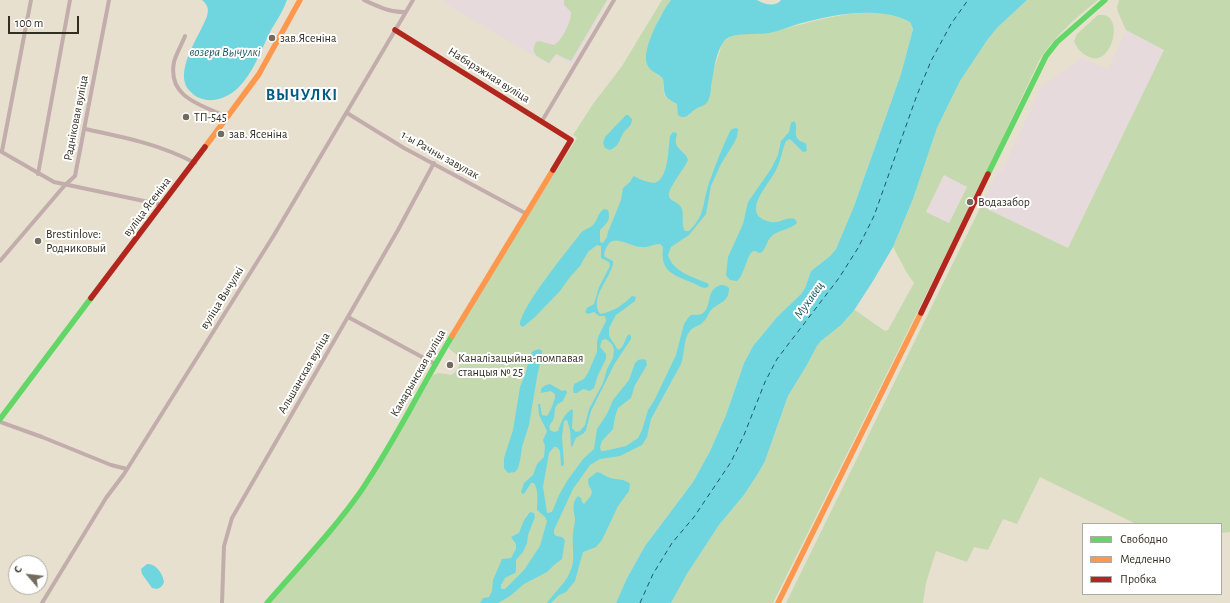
<!DOCTYPE html>
<html>
<head>
<meta charset="utf-8">
<style>
	body { margin:0 }
	#map { position:relative; width:1230px; height:603px; overflow:hidden; background:#e7e0cf; font-family:"Alegreya Sans",sans-serif }
	canvas { display:block }
	.legend { position:absolute; left:1082px; top:523px; width:140px; height:72px; box-sizing:border-box; background:#fff; border:1px solid #adaba6; margin:0; padding:5px 7px; list-style:none; font-size:12px; color:#322e21 }
	.legend li { display:flex; align-items:center; gap:8px; height:20px }
	.legend b { width:20px; border:1px solid #adaba6 }
	.north { position:absolute; left:8px; top:555px; width:40px; height:40px; box-sizing:border-box; background:#fff; border:1px solid #adaba6; border-radius:50%; rotate:298deg; font-size:11px; font-weight:700; line-height:16px; text-align:center; color:#322e21 }
	.north::after { content:''; display:block; margin:auto; width:14px; height:18px; background:#716c5e; clip-path:polygon(50% 0,100% 100%,50% 72%,0 100%) }
	.scale { position:absolute; left:8px; top:16px; width:71px; height:18px; box-sizing:border-box; border:2px solid #322e21; border-top:0; padding-left:5px; font-size:12px; line-height:14px; white-space:nowrap; color:#322e21; -webkit-text-stroke:3px #fff; paint-order:stroke }
</style>
</head>
<body>
<div id="map">
<canvas width="1230" height="603"></canvas>
<ul class="legend">
<li><b style="height:5px;background:#63d668"></b>Свободно</li>
<li><b style="height:5px;background:#ff974d"></b>Медленно</li>
<li><b style="height:5px;background:#b3261e"></b>Пробка</li>
</ul>
<div class="north">С</div>
<div class="scale">100 m</div>
</div>
<script>
const g = document.querySelector('canvas').getContext('2d');
g.lineJoin = 'round';
function fill(path, color) { g.fillStyle = color; g.fill(path, 'evenodd'); }
function trace(path, color, width, dash) { g.strokeStyle = color; g.lineWidth = width; g.lineCap = dash ? 'butt' : 'round'; g.setLineDash(dash || []); g.stroke(path); }
function label(font, color, halo, rows, align = 'center') {
  g.font = font + ' "Alegreya Sans",sans-serif'; g.lineWidth = 4; g.setLineDash([]); g.textBaseline = 'middle'; g.strokeStyle = halo; g.fillStyle = color; for (const [text, x, y, turn = 0] of rows) {
    g.save(); g.translate(x, y); g.rotate((+turn || 0) * Math.PI / 180); g.textAlign = isNaN(turn) ? turn : align; if (halo) g.strokeText(text, 0, 0); g.fillText(text, 0, 0); g.restore();
  }
}
fill(new Path2D(`
	M446,0H609L572,65L556,56L550,65L444,3Z
	M1126,30L1164,50L1068,248L981,206L998,170L1002,171L1041,87L1082,58L1108,69Z
	M944,175L967,187L949,223L926,212Z`), '#e7dadc');
fill(new Path2D(`
	M564,0H607L571,61L556,54L549,63C539,57 529,55 536,42L539,41L554,45C562,41 572,20 571,12L564,5Z
	M662,0H671L659,18L650,40L654,72L663,79L664,93L666,97L677,104L688,116L695,109L702,106L722,44C733,29 753,36 770,32C814,23 867,0 910,22L913,29L901,74L854,206L836,249L830,256L811,271L805,288L801,294L777,317L753,346L744,363L726,415L710,451L693,482L645,546L627,578L616,603H270L347,514L370,483L433,375L439,373L451,375C458,371 463,362 457,355C454,352 451,351 449,348L450,343L510,243L577,138L573,135L593,104L622,66Z
	M1027,0H1098C1076,18 1054,36 1039,61L976,194C971,199 968,203 968,210L773,603H671L687,574L719,525L744,495L759,472L765,461L788,396L807,365L817,346L821,341L847,319L855,310L885,331L888,330L914,283L907,273L893,247L913,199L937,128L960,81L988,39L998,27ZM944,175L967,187L949,223L926,212Z
	M1119,0H1230V532L1221,533V524H1136L1040,477L1017,524L1003,519L988,550L974,547L967,562L936,551L926,583L923,603H786L981,206L1068,248L1164,50L1126,30L1118,12L1117,7Z
	M1098,15C1126,10 1113,68 1089,57C1081,53 1077,49 1074,41L1077,34Z`), '#c5d9af');
fill(new Path2D(`
	M202,0H287C283,11 277,20 271,30C261,50 254,72 238,88C230,96 218,101 207,100C201,99 195,97 191,92C171,74 200,36 207,16C209,9 208,5 202,0Z
	M671,0H757C764,4 775,8 781,0H1027L998,27L988,39L960,81L937,128L913,199L893,247L873,281L853,312L841,325L821,341L817,346L807,365L788,396L765,461L759,472L744,495L719,525L687,574L671,603H616L627,578L645,546L693,482L710,451L726,415L744,363L753,346L777,317L801,294L805,288L811,271L830,256L836,249L854,206L901,74L913,29L910,22C878,5 832,15 798,24C788,27 779,31 769,33C757,35 733,32 725,40C715,52 714,72 711,86C711,91 710,97 708,101C705,107 698,106 693,111C689,115 684,120 678,115L677,104C662,96 665,95 663,79C658,73 650,72 647,64C641,50 662,11 671,0Z
	M626,115H628L632,119C632,126 628,127 624,132C619,139 620,146 610,150L605,148L603,143L605,137Z
	M794,121C799,126 793,134 798,139C800,142 804,142 806,144L807,151L803,152L790,139L786,141C782,150 781,161 776,170C769,185 738,215 771,222C780,224 786,216 795,219L797,223C791,229 780,230 773,235C767,239 767,247 762,252L760,253C758,253 756,251 754,251C747,252 745,275 737,281L730,280L726,275L728,257L743,224L748,202L771,169L778,155L781,141L789,132L791,123Z
	M736,128L738,129L737,137L734,143L721,164L711,186L706,214L689,235L671,247L668,255C673,272 693,277 707,283L709,285L708,287L705,288L701,287C680,275 659,277 663,247L660,244C653,244 648,248 641,247C625,246 610,229 604,255L605,257L613,261V264C610,279 589,298 600,314C613,312 623,305 632,296L636,297L635,301L616,315L609,328V336L618,350C625,347 624,339 629,334L631,336V339L615,363L591,411L586,430L584,433L576,438L572,447L571,446L570,430L567,420L564,421L562,437L564,464L563,466H561L560,451L557,447H554L549,453L543,487L547,513L552,512L559,495L567,481L583,459L594,449L597,429L607,414L613,400L629,380L635,363L638,360L643,359L646,360L647,365L635,385L631,398L618,408L615,417L613,429L602,441L600,447L601,451H604L626,446L638,438L642,430L648,410L654,401L676,355L684,324L688,318L691,315C695,314 699,316 703,313C713,305 705,289 721,285C725,285 727,286 729,288C729,302 720,302 712,309C708,313 708,318 703,322C700,326 694,326 690,331C683,339 685,354 681,364L651,419L647,437L642,445L620,456L600,459L590,465L573,489L554,530V534L556,536L562,537L565,540L562,559L554,565L547,572L524,584L510,596L498,603H480L483,598L489,597L492,591L493,580L502,559L511,558L516,549V544L511,537L519,533L524,520L530,512L534,513L535,517L528,535L527,543L523,552L516,560V571L515,573L505,578L501,585V589H505L524,570L540,546L547,521L545,517L537,510C537,501 539,492 534,483H531L524,494H523L521,492L524,483L533,475L537,464L544,457L545,446L543,440L547,431L539,415L538,404H540L542,415L547,416C550,412 556,399 555,394L551,391L541,393C540,387 545,385 550,384L562,391L565,390L567,392L563,401C553,406 556,408 554,417C553,424 548,422 550,430L554,432L558,431C561,422 564,414 572,409L573,411L572,428L576,432L580,431L585,425L589,409L603,383L607,369L613,358L614,349L612,344L606,339L602,340L600,347L606,354V359L598,375L594,388L590,391L583,389L577,393H574L573,390L574,384L584,379L588,373L597,352V342L599,335L606,321L605,316H599L594,312L588,314L585,312L587,308L594,304L599,287L610,266L609,262L601,258V246L597,245L588,252L580,266L570,277L560,291L535,317L523,327L520,325C520,308 568,250 580,234C584,229 588,229 592,226C598,221 597,213 604,209L608,210C611,220 607,223 600,230V242L603,243L607,237L608,232L621,200L623,188L630,182L633,177L634,176C641,180 647,182 654,183C669,180 668,148 670,136L673,132L677,133C677,136 675,140 676,143C677,150 686,152 688,160C685,168 667,189 669,196C670,202 679,201 682,209C684,217 681,225 685,231H689C706,215 702,203 709,183C715,166 722,148 730,131L732,129Z
	M539,349L542,351V354L537,377L529,425L522,447L520,461L518,468L515,472L508,473L504,468V458L513,430L520,387L526,372L529,357L533,351Z
	M597,472C602,473 605,476 610,478C618,480 623,478 630,484L629,491L618,506L602,540L596,547L583,552L575,581L566,592L559,595L551,603H547C557,589 570,580 573,562C574,552 572,544 573,534C573,529 575,524 575,519C574,511 571,503 578,496L581,498L582,502L584,504C599,488 588,493 588,479Z
	M147,564C156,563 163,574 164,582C162,588 158,590 152,588L142,574L141,569Z`), '#6fd6e0');
trace(new Path2D(`
	M640,603L653,574L672,543L694,517L731,462L744,435L765,382L777,359L839,278L858,248L874,216L917,95L931,61L951,24L968,0`), '#1c5862', 1, [5, 4]);
trace(new Path2D(`
	M364,0C377,6 391,13 406,12
	M185,36C182,44 176,54 174,62C167,98 202,105 227,117
	M347,113L404,148L525,213
	M542,121L614,0
	M85,129C123,137 160,144 195,163
	M0,151L54,182L158,204L162,206
	M2,151L31,0
	M38,174L70,0
	M0,261L65,185L75,176L109,0
	M348,317L435,364
	M0,422L42,437L111,465L127,469
	M42,603L106,498L124,474L274,235L413,0
	M222,603L224,546L232,518L398,230L434,163`), '#c2adac', 4);
trace(new Path2D(`
	M988,174L1046,56L1057,42L1105,0
	M0,419L91,298
	M267,603C299,566 333,531 361,491C395,441 421,387 452,336`), '#63d668', 5.5);
trace(new Path2D(`
	M205,147L259,74L300,0
	M452,336L553,170
	M778,603L921,313`), '#ff974d', 5.5);
trace(new Path2D(`
	M395,30L571,140L553,170
	M91,298L205,147
	M921,313L988,174`), '#b3261e', 5.5);
for (const [x, y, r, color] of [
	[272,38,4,"#716c5e"],
	[186,117,4,"#716c5e"],
	[221,134,4,"#716c5e"],
	[970,202,4,"#716c5e"],
	[38,241,4,"#716c5e"],
	[450,365,4,"#716c5e"]
]) { const dot = new Path2D(); dot.arc(x, y, r, 0, 2 * Math.PI); g.fillStyle = color; g.fill(dot); trace(dot, '#fff', 1.5); }
label('12px', '#322e21', '#fff', [
	["зав.Ясеніна",280,38],
	["ТП-545",194,117],
	["зав. Ясеніна",229,134],
	["Водазабор",978,202],
	["Brestinlove:",46,234],
	["Родниковый",46,248],
	["Каналізацыйна-помпавая",458,358],
	["станцыя № 25",458,372]
], 'left');
label('12px', '#322e21', '#fff', [
	["Набярэжная вуліца",489,75,32],
	["Радніковая вуліца",76,118,-79],
	["1-ы Рачны завулак",440,155,29],
	["вуліца Ясеніна",147,207,-53],
	["вуліца Вычулкі",222,298,-58],
	["Альшанская вуліца",304,373,-60],
	["Камарынская вуліца",418,373,-60]
]);
label('italic 13px', '#1c5862', '#fff', [
	["возера Вычулкі",225,52],
	["Мухавец",809,300,-55]
]);
g.letterSpacing = '1px';
label('bold 16px', '#035985', '#fff', [
	["ВЫЧУЛКІ",302,95]
]);
g.letterSpacing = '0px';
</script>
</body>
</html>
